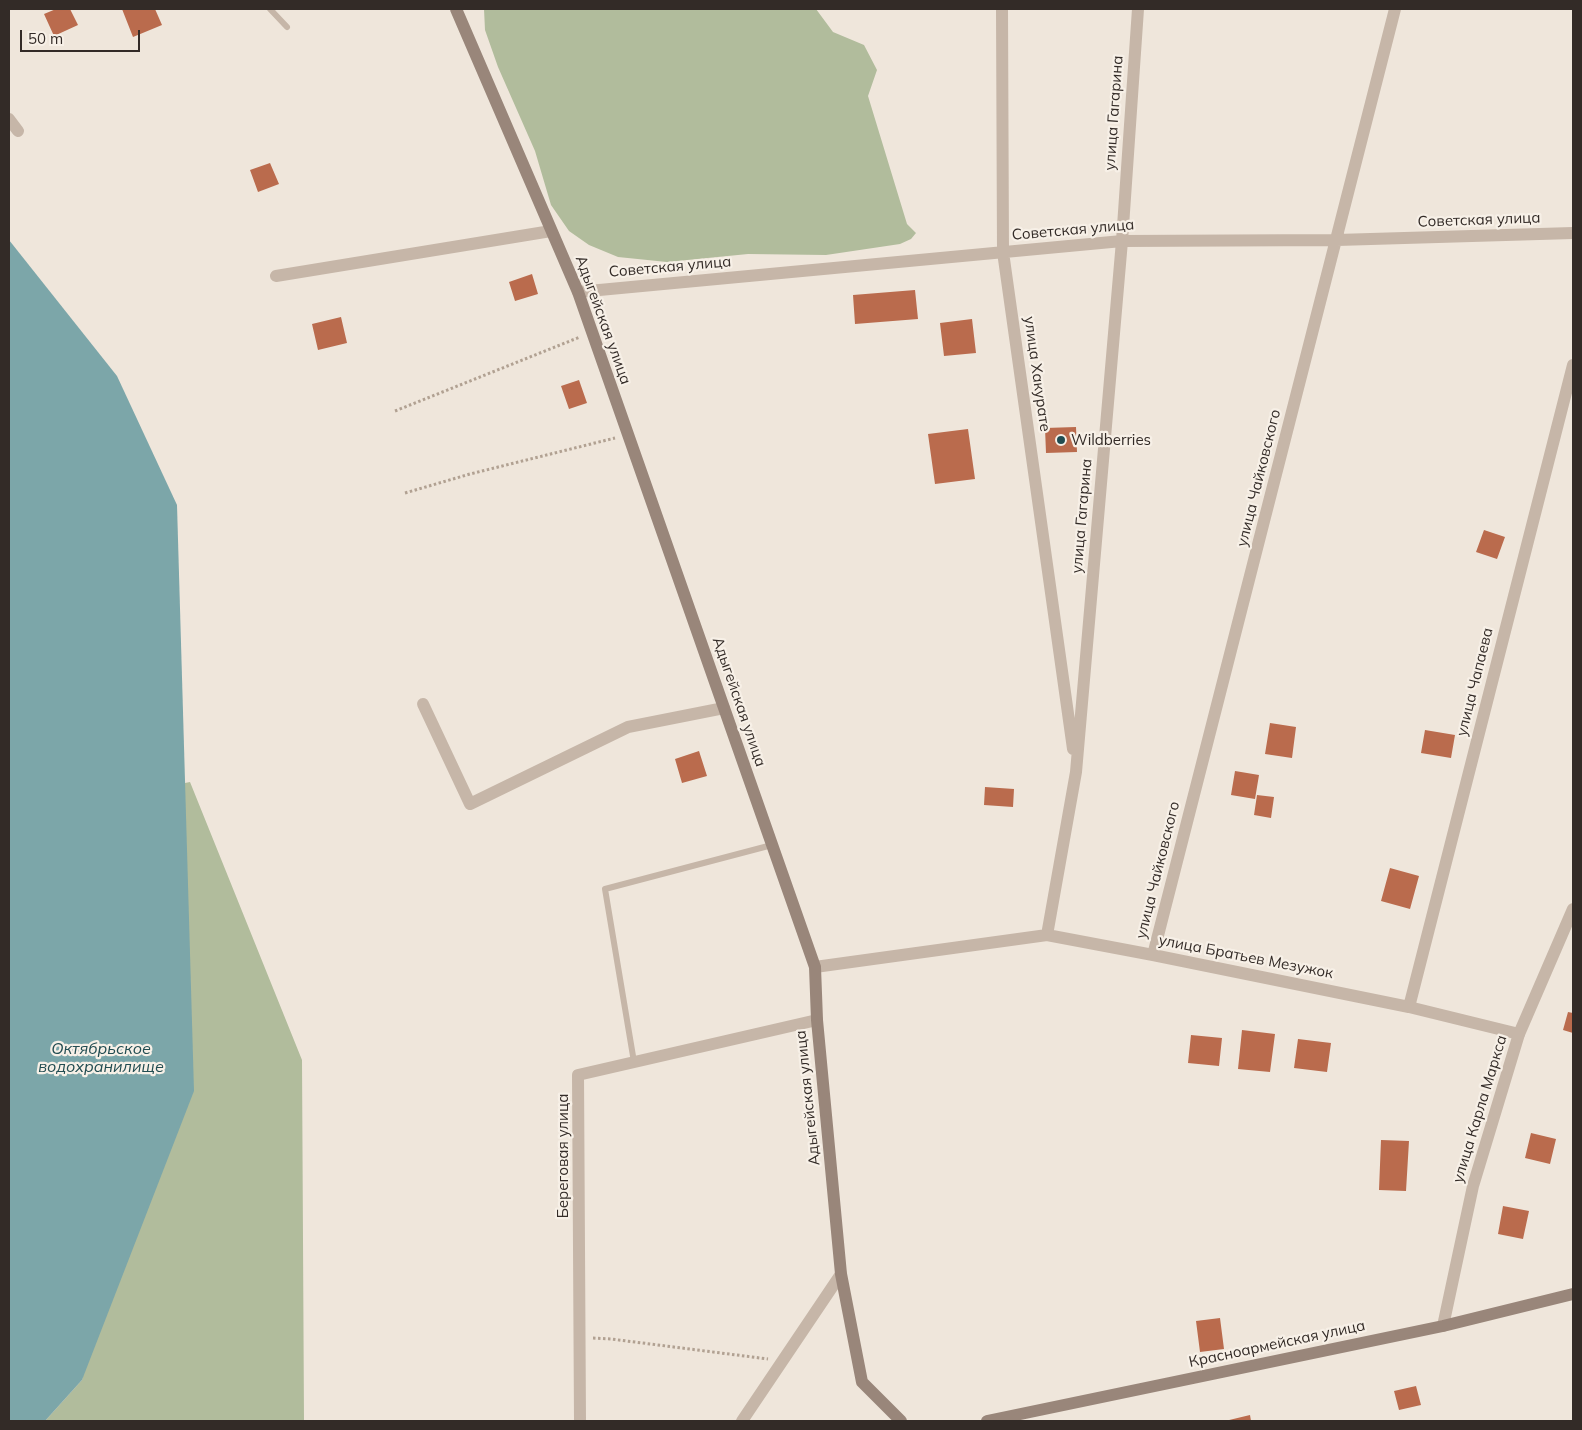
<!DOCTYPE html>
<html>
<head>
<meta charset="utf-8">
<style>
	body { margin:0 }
	#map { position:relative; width:1582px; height:1430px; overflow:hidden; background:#efe6db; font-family:Mulish,sans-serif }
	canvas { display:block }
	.frame { position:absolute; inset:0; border:10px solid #332b27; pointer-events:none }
	.scale { position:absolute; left:20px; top:30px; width:120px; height:22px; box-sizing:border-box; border:2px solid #332b27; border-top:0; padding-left:6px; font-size:15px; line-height:18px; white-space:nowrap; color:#332b27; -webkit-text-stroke:4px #f7f0e7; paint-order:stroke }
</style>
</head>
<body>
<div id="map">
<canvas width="1582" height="1430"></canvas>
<div class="frame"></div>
<div class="scale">50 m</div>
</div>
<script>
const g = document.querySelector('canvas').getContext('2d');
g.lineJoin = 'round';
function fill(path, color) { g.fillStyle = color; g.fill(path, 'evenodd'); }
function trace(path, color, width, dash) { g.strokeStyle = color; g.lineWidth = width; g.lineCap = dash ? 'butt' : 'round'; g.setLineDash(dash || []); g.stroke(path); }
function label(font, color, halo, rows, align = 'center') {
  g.font = font + ' Mulish,sans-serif'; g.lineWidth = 4.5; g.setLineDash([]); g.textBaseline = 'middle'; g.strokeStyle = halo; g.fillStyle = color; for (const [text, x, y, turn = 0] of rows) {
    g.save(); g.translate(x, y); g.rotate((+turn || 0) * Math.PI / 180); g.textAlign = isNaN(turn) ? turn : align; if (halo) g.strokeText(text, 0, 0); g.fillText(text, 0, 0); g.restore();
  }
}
fill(new Path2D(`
	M484,9H816L833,32L864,45L877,70L868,96L907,224L916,233L911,239L900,244L826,255L748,254L667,262L618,257L589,245L569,231L551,205L535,151L498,67L485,30Z
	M190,782L302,1060L304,1421H45L82,1380L185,783Z`), '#b1bc9c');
fill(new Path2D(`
	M9,240L117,376L177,505L194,1091L82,1380L45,1421H9Z`), '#7ca6a9');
fill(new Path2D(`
	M56,9H70L78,25L54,36L44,14Z
	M122,9H155L162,25L133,37Z
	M270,163L279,184L258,192L250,170Z
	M532,274L538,294L515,301L509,282Z
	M915,290L918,319L855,324L853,295Z
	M341,317L347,343L318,350L312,324Z
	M972,319L976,353L944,356L940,323Z
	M579,380L587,403L569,409L561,386Z
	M1076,427L1077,452L1046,453L1045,428Z
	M968,429L975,479L935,484L928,434Z
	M1484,530L1505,537L1497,559L1476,552Z
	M1270,723L1296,727L1292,758L1265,754Z
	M1425,730L1455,735L1451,758L1421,753Z
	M699,751L707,776L682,783L675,759Z
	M1235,771L1259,775L1255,799L1231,795Z
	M985,787L1014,789L1013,807L984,805Z
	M1257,795L1274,797L1271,818L1254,815Z
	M1390,868L1419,876L1410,909L1381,901Z
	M1568,1012L1573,1013V1033L1563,1030Z
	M1242,1030L1275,1034L1270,1072L1238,1069Z
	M1191,1035L1222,1038L1219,1066L1188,1063Z
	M1298,1039L1331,1043L1327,1072L1294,1068Z
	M1531,1133L1556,1139L1550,1164L1525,1158Z
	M1381,1140L1409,1141L1406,1191L1379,1190Z
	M1503,1206L1529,1211L1523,1239L1498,1234Z
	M1220,1318L1224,1349L1200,1352L1196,1321Z
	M1416,1386L1421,1405L1399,1410L1394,1391Z
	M1250,1415L1251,1421H1225Z`), '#ba6b4d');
trace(new Path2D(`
	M395,411L580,337
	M405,493L470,474L615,438
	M593,1338L611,1339L768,1359`), '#b1a192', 3, [2.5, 2.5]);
trace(new Path2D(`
	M270,9L287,27
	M634,1062L605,889L772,845`), '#c6b6a8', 6);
trace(new Path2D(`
	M1002,9L1003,252L1073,749
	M9,119L18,131
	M276,276L551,231
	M578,292L1122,241L1337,240L1573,233
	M423,704L470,804L628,727L724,708
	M1047,935L1076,772L1122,241L1138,9
	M1153,955L1395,9
	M815,967L1047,935L1153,955L1409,1007L1519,1034
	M1409,1007L1573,365
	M580,1421L578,1075L817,1020
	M742,1421L841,1274`), '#c6b6a8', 12);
trace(new Path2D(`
	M1443,1326L1473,1186L1519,1034L1573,909`), '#c6b6a8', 12);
trace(new Path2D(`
	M456,9L578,292L815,967L817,1020L841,1274L862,1382L901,1421
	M987,1421L1443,1326L1573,1294`), '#99867a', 12);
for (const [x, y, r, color] of [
	[1061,440,5,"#214c51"]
]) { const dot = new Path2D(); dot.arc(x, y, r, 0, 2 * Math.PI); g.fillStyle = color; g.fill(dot); trace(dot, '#f7f0e7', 2); }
label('15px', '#332b27', '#f7f0e7', [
	["улица Гагарина",1114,113,-86],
	["Советская улица",1479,220,-2],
	["Советская улица",1073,230,-5],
	["Советская улица",670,267,-5],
	["Адыгейская улица",603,320,70],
	["улица Хакурате",1037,374,82],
	["улица Чайковского",1259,478,-76],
	["улица Гагарина",1082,516,-85],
	["улица Чапаева",1475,682,-76],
	["Адыгейская улица",739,702,71],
	["улица Чайковского",1158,870,-76],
	["улица Братьев Мезужок",1246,957,11],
	["Адыгейская улица",808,1098,-96],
	["улица Карла Маркса",1480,1109,-73],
	["Береговая улица",563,1156,-90],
	["Красноармейская улица",1277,1344,-12]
]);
label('15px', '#332b27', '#f7f0e7', [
	["Wildberries",1071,440]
], 'left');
label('italic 16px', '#214c51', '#f7f0e7', [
	["Октябрьское",101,1049],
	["водохранилище",101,1067]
]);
</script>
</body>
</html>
